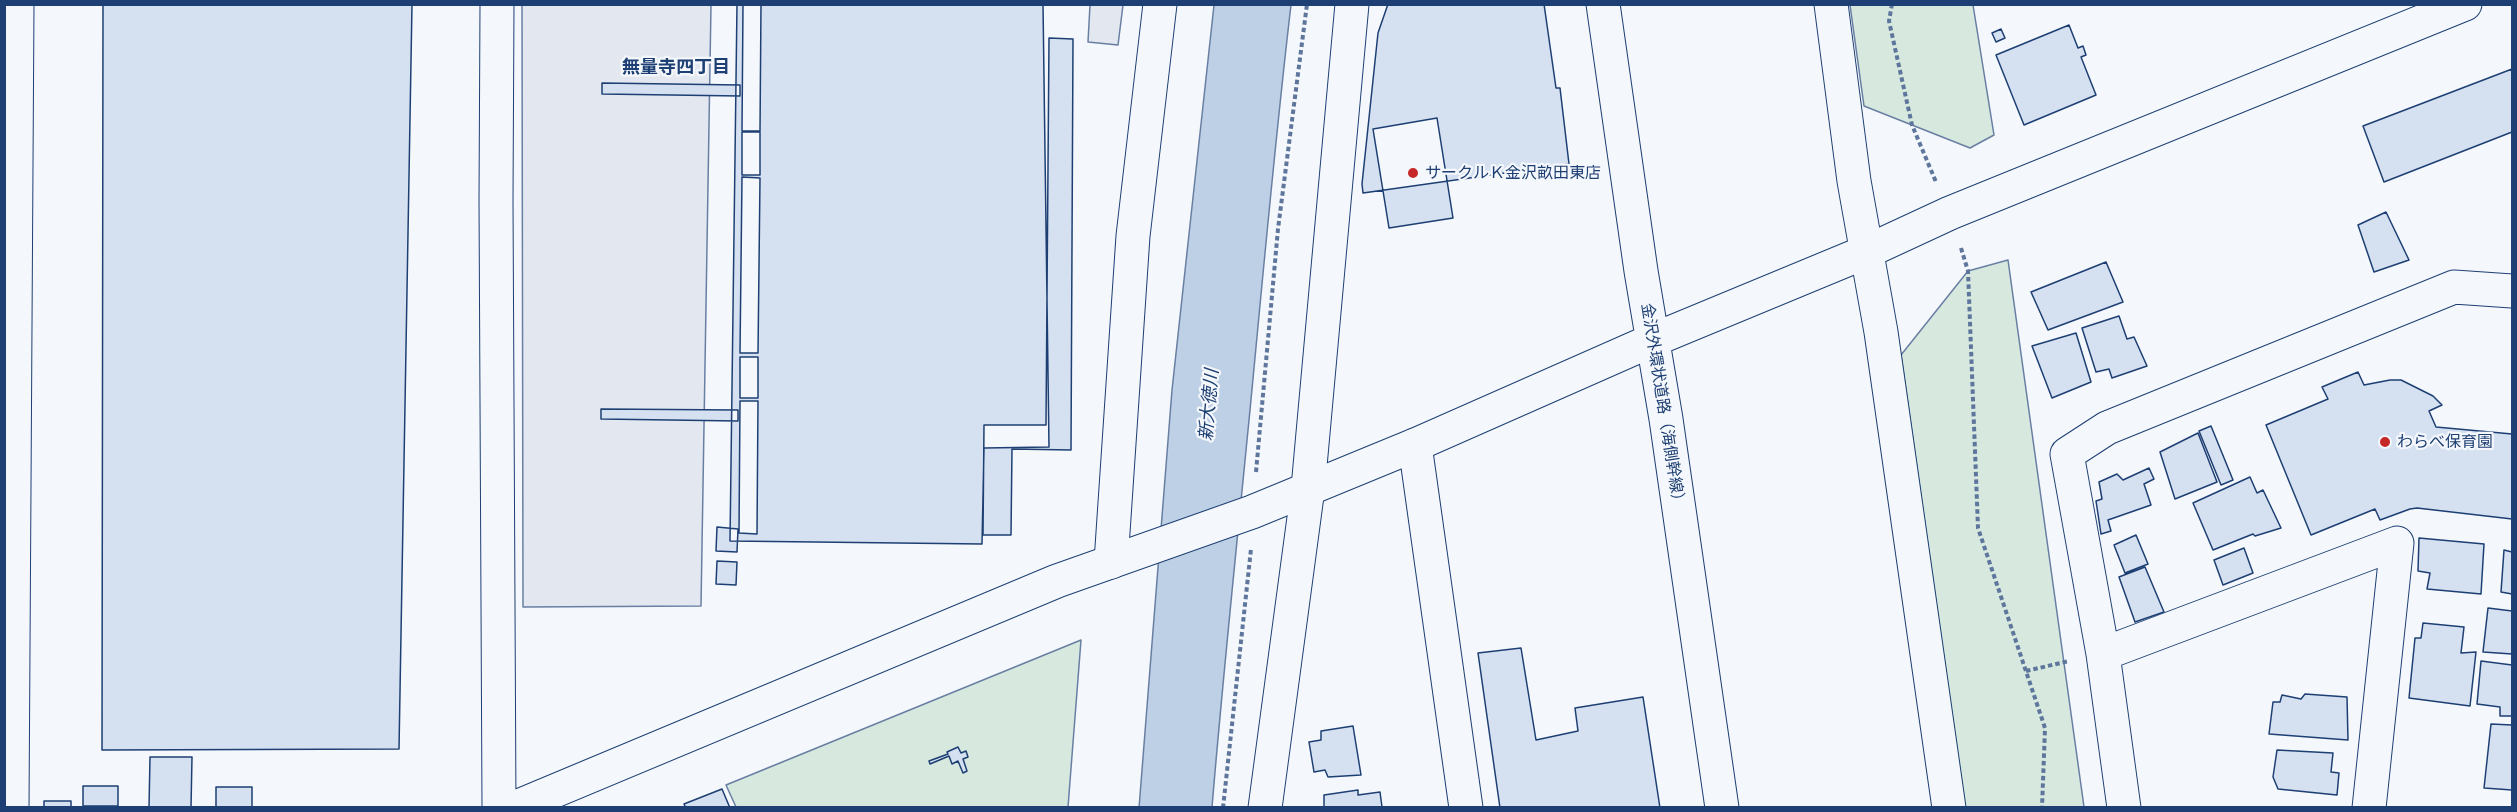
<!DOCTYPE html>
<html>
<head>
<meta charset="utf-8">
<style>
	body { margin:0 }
	#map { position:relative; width:2517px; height:812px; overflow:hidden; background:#f4f7fb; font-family:"Asap Condensed",sans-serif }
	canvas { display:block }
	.frame { position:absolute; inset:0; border:6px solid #1d3f73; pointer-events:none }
</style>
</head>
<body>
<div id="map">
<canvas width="2517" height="812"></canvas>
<div class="frame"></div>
</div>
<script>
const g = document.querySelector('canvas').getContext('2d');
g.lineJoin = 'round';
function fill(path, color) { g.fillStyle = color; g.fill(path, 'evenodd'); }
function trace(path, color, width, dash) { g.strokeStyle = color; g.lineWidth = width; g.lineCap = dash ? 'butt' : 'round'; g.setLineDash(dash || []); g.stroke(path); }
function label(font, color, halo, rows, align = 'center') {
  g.font = font + ' "Asap Condensed","Noto Sans JP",sans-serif'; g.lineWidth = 4.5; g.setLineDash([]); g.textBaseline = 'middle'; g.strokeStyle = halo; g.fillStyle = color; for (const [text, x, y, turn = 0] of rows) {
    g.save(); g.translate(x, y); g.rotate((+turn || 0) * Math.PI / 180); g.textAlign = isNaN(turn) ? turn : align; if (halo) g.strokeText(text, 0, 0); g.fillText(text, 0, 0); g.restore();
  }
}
const green = new Path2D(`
	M1850,5H1973L1994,135L1970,148L1864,106Z
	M2008,260L2084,807H1965L1901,355L1968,271Z
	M1081,640L1068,807H736L726,785Z`);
fill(green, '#d7e8df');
trace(green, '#687fa3', 1.5);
const parking = new Path2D(`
	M522,5H711L701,606L523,607Z
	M1090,5H1123L1118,45L1088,42Z`);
fill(parking, '#e3e8f0');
trace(parking, '#687fa3', 1.5);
const water = new Path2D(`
	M1214,5H1291C1275,140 1263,275 1250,410C1237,543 1223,675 1212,807L1139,808L1172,390Z`);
fill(water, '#bed0e5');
trace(water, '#687fa3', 1.5);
const building = new Path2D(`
	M103,4H412L399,749L102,750Z
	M737,4H1043L1049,447L984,448L982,544L730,541Z
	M743,4H761L760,131H742Z
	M1388,4H1544L1556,88H1560L1569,164L1363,193L1362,184L1378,33Z
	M2069,25L2078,48L2083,46L2086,55L2081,57L2096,95L2024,125L1996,55Z
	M2001,29L2005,38L1996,42L1992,33Z
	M1049,38L1073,39L1071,450L1012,449L1011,535H983L984,425H1046Z
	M2512,69V132L2384,182L2363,126Z
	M602,83L740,85V96L602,94Z
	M1437,118L1453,218L1389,228L1373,129Z
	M742,132H760V175H742Z
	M742,177L760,178L758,353H740Z
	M2386,212L2409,260L2374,272L2358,225Z
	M2106,262L2123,302L2048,330L2031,292Z
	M2119,316L2127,339L2134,337L2147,366L2112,378L2109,369L2096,372L2082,328Z
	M2076,333L2091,382L2052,398L2032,346Z
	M740,357H758V398H740Z
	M2358,372L2364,385L2390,380H2401L2433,396L2442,405L2429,411L2436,427L2512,434V519L2417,508L2410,509L2380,520L2375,509L2311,535L2266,425L2328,399L2322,387Z
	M740,401H758L757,534L739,533Z
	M601,409L738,410V421L601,419Z
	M2211,426L2233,480L2221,485L2199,431Z
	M2198,433L2217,482L2175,499L2160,452Z
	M2149,468L2154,479L2144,484L2151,505L2108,520L2111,531L2101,534L2096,501L2102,499L2099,482L2117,474L2123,480Z
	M2250,477L2257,493L2263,490L2281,528L2255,536L2253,534L2213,550L2193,503Z
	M717,527L738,529L737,552L716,551Z
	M2136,535L2148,564L2125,573L2114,545Z
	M2419,538L2484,544L2481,594L2427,589L2430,573L2418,571Z
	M2244,548L2253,573L2223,585L2214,560Z
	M2504,550L2512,552V594L2501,592Z
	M717,561L737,562L736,585L716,584Z
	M2145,567L2164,612L2135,622L2119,577Z
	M2488,608L2512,611V654L2483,652Z
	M2423,623L2464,627L2461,653L2476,652L2470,706L2409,698L2415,638H2421Z
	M1521,648L1536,740L1578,731L1575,708L1643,697L1660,808H1500L1478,653Z
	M2481,661L2512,665V716H2500V707L2477,704Z
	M2305,694L2347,697L2348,740L2269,734L2273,702H2280L2282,695L2301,699Z
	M2491,724L2512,725V790L2484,788Z
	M1353,726L1361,775L1328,777L1325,770L1314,772L1309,742L1321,740V731Z
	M958,747L961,753L966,751L968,757L963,759L967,771L963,773L958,761L952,764L949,756L930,764L929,761L948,754L947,752Z
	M2277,750L2333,753L2331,772L2339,773L2337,795L2278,789L2273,777Z
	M150,757H192L191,808H149Z
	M83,786H118V806H83Z
	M216,787H252V808H216Z
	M722,789L730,808H686L684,804Z
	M1358,790V795L1380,792L1382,807L1324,808V795Z
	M44,801H71V808H44Z`);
fill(building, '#d5e0f0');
trace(building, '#1d3f73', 1.5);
const street = new Path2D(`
	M1415,445L1466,808
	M1111,562L1133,236L1160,4
	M2103,654L2397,543L2369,808
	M12,808L17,4
	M1265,808L1308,488L1352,4
	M2124,808L2103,654L2067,454L2107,428L2454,287L2512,291`);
const secondary = new Path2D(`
	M497,4L496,200L499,808
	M1603,4L1641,271L1666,419L1722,808
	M1831,4L1854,181L1881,332L1949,808
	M514,808L1057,581L1252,512L1415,445L1653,340L1868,251L1950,213L2465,4`);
trace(street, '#1d3f73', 35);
trace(secondary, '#1d3f73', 35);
trace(new Path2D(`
	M1892,4L1889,21L1912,125L1936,182
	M1961,248L1968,271L1978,528L2045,728L2042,808
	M1256,472L1278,229L1307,4
	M2026,671L2069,661
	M1223,808L1251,549`), '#5e769c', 4, [4.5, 3]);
trace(street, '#f4f7fb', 33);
trace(secondary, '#f4f7fb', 33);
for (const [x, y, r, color] of [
	[1413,173,6,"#c62828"],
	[2385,442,6,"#c62828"]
]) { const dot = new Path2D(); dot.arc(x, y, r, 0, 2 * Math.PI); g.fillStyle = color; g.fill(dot); trace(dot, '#f4f7fb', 2); }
label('16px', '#1d3f73', '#f4f7fb', [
	["サークルＫ金沢畝田東店",1425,173],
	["わらべ保育園",2397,442]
], 'left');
label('16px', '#1d3f73', '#f4f7fb', [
	["金沢外環状道路（海側幹線）",1663,406,81]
]);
label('bold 18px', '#1d3f73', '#f4f7fb', [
	["無量寺四丁目",676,67]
]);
label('italic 18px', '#1d3f73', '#f4f7fb', [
	["新大徳川",1209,405,-85]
]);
</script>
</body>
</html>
